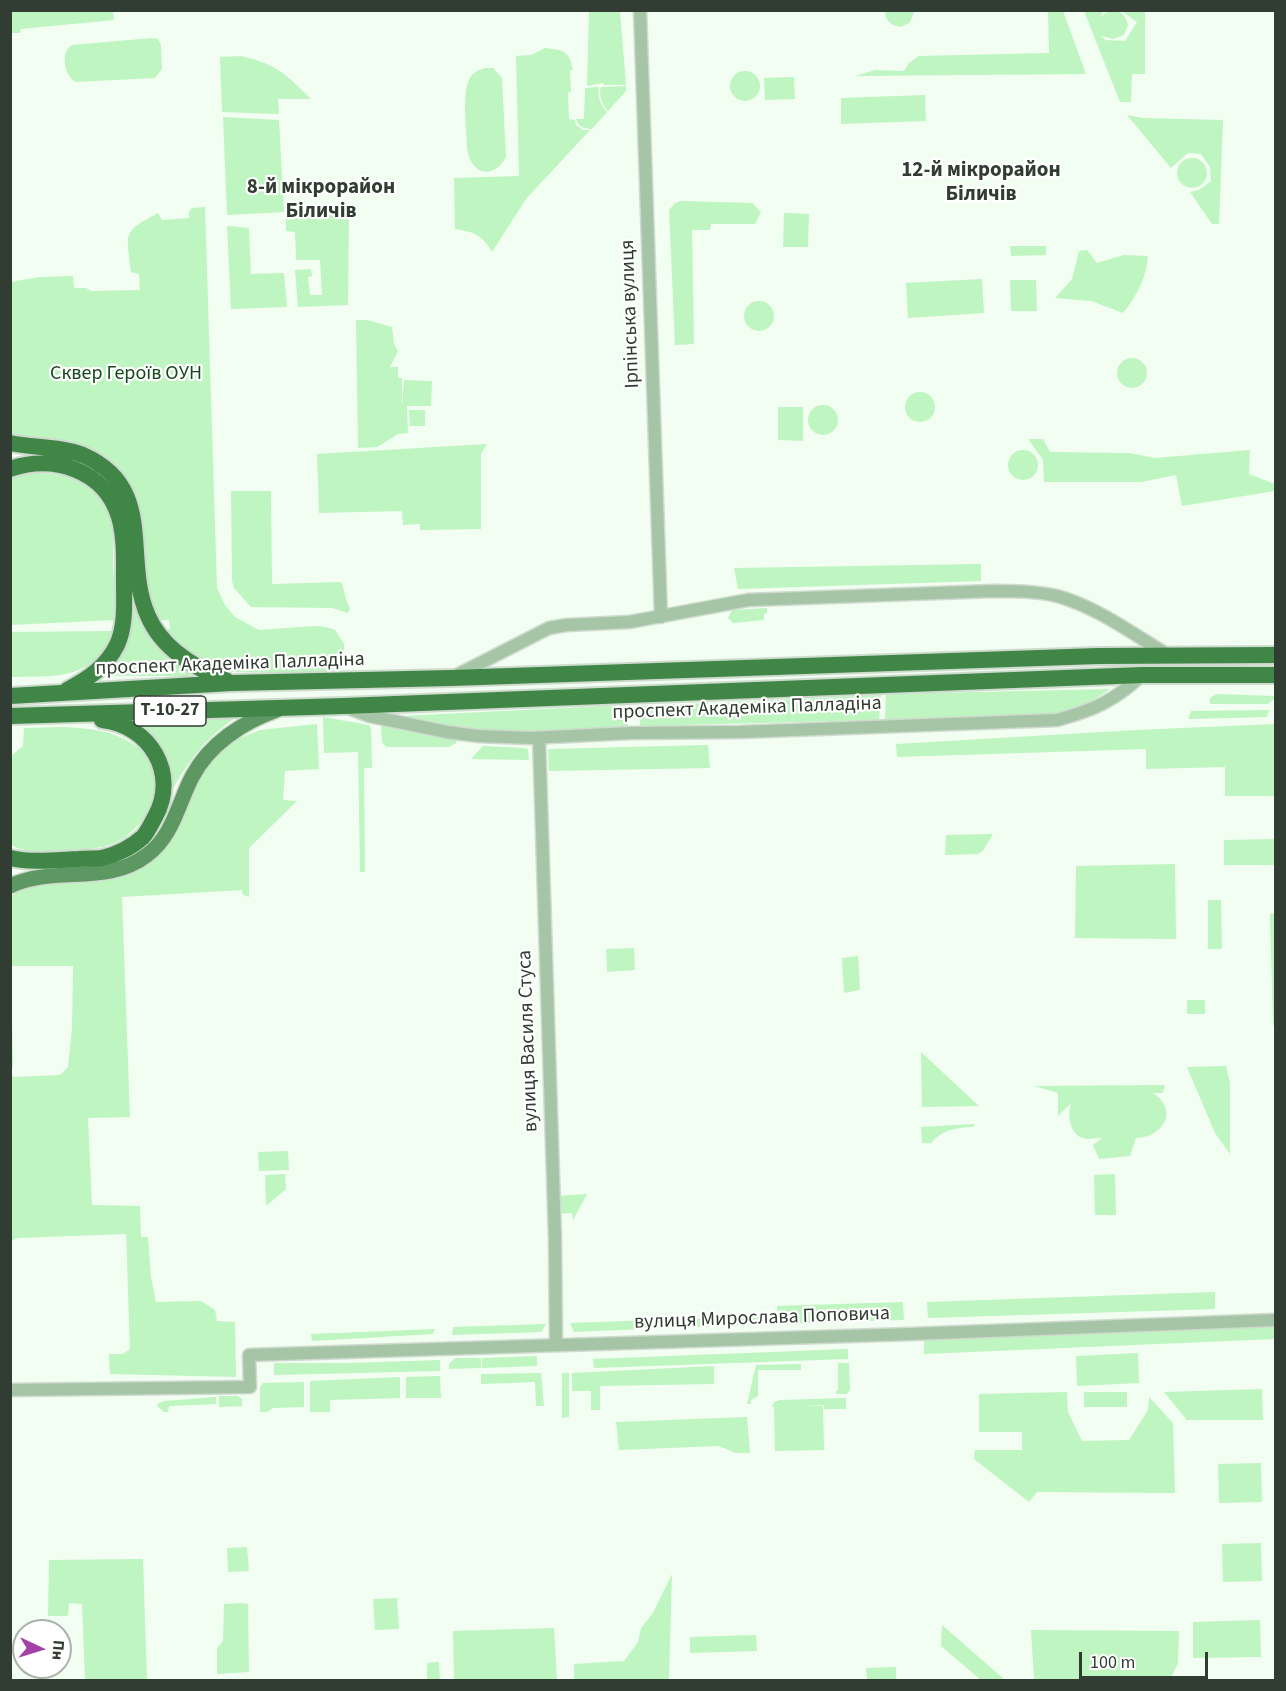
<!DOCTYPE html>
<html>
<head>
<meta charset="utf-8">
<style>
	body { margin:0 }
	#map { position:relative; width:1286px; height:1691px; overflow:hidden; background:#f2fef2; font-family:"Source Sans 3",sans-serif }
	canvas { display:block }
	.frame { position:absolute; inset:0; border:12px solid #313c32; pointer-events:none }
	.north { position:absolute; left:12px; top:1619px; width:60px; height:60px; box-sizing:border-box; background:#fff; border:2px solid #adb1ad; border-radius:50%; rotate:94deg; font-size:16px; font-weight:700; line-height:24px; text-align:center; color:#313c32 }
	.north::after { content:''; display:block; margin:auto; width:21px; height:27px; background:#a341a7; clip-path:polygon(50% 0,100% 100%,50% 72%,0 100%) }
	.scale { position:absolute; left:1079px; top:1652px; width:129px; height:27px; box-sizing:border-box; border:3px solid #313c32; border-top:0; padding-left:8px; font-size:18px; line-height:21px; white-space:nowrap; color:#313c32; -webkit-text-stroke:4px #fff; paint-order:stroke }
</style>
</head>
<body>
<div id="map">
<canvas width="1286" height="1691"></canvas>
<div class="frame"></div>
<div class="north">Пн</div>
<div class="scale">100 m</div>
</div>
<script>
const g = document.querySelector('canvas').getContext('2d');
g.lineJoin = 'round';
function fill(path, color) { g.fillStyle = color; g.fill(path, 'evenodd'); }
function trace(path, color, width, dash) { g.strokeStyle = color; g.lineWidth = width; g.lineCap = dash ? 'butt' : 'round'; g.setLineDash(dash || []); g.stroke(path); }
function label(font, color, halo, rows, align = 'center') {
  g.font = font + ' "Source Sans 3",sans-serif'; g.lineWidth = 4.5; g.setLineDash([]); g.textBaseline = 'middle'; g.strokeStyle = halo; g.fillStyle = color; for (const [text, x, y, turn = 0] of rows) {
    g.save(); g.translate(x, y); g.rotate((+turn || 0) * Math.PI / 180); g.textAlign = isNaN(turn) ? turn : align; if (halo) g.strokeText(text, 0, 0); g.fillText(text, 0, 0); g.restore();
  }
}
fill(new Path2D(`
	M885,10L914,11V12L910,23L900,27C890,25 885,20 885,10Z
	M10,11H113L114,20L21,29L20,33H11Z
	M589,11H620L626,85H603V83L587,86Z
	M1048,11H1063L1086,74L855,76L875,70L904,71L909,63L919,56L1049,53Z
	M1084,11H1103L1101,17C1111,6 1125,9 1128,25L1124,35L1113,39L1102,36L1105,40L1125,41L1137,22L1122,11H1145V74H1132L1131,102H1120Z
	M152,38L158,39L161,45L162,69L155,78L76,82C64,76 60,52 72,45Z
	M545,48C563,50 569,50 573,70H570L571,92H568L569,119L575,120L576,125L583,130H590L526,199L492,252C482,235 475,232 455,229L454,178L519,176L516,56L531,55Z
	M241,56C276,64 286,74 311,99H278L279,114L222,112L220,57Z
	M485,68H493L502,78L506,157C493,181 470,174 467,148C467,131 461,93 470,78C473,72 479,70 485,68Z
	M730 86a15 15 0 1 1 30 0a15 15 0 1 1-30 0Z
	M794,77L795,99L765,100L764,78Z
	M626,86V91L608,111C602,105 598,95 601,87Z
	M599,87C597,96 601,106 607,112L592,129C584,128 579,128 576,119H584L585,88Z
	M925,95L926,121L841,124V98Z
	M1127,115L1143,118L1223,120L1219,224H1212L1190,192L1199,190L1211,181L1210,167L1201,154L1188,153L1171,168Z
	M223,117L279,120L284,212L227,215Z
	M1177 173a15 15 0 1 1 30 0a15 15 0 1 1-30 0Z
	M681,201L752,203L761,212L755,224H711L710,230H692L694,344L675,345L669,210L675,203Z
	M205,207L217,588L225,605L235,617L259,630L315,626L326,627L335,630L344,644V657L340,664L334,669L321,672H230C200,666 183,649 162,629H170L169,620H157L153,613L123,480L11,436V282L40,277L73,276L74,288H86L91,291L140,290L139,274L131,272C127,232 121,233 158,213L162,220L189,218V212L192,208Z
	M349,213L348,305L298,307L295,270L311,269L312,276L308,277L310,295H322L320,260H296L295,232L286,231V216Z
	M784,213L809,214L808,247H783Z
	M227,226L249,228L251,274L284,273L287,307L231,309Z
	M1010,246H1046V255L1011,256Z
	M1087,250L1097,263L1124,255L1148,256C1147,277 1136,297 1123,313L1091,301L1055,298L1072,279L1079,251Z
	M982,279L984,313L908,318L906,283Z
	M1010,280H1036L1037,311H1011Z
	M744 316a15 15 0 1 1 30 0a15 15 0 1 1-30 0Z
	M356,320H367L392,327L394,344L398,351L390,367H398V378H402V407L404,380L432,381L431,406H407L408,433L398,434L377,447L358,448Z
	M1117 373a15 15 0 1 1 30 0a15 15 0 1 1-30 0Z
	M905 407a15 15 0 1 1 30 0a15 15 0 1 1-30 0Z
	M808 420a15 15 0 1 1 30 0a15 15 0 1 1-30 0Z
	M778,407H803V441L778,440Z
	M409,410H425V426H410Z
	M1028,439H1043L1050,452L1129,453L1155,458L1250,450L1249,474L1275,484V491L1182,506L1176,475L1141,482H1044L1043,460Z
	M487,444L481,454V529L420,530V524L403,525L402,511L319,513L317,454Z
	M1008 465a15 15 0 1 1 30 0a15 15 0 1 1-30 0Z
	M36,473C67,473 96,481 109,513C114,529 113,548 113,564C114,583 116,602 115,620L11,625L10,478Z
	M231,491H271L272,584L341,582C345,591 345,600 350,608L348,613L332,608L251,607L234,588L232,581Z
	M981,564V581L738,589L734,568Z
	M130,594H134L192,673L189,676H107L106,674L119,657Z
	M767,608V613L764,614V620L733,623L728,618L732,610Z
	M113,631C95,681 55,676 11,677L10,632Z
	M1110,689C1094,701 1075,709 1056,715L885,720L886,694Z
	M1216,694L1275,696V698L1268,704H1210V698Z
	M881,695L879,720L640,726L639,706Z
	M625,705L628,726L524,733L450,730L381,717Z
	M1269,710L1267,717L1188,719L1191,711Z
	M323,717L369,725L371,729L372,768H364L365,872H360L358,752L324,753Z
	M235,718C206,737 185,764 170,795L171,785L127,723Z
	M317,724L319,769L285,771L283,800L297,801L249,848V897L243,895L242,890L122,897L130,1117L88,1118L92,1205L140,1206L141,1237H148L151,1277L156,1302L201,1301L215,1310L217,1321L235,1322L236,1377L110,1374L109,1354H123L130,1349L126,1234L18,1238L11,1241V1075L14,1077L60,1075L68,1067L72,1028L73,966H11L13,1067H11V896L31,884L133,870L208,764L228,743L260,730Z
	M1275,724V796H1225V767L1146,769V749L897,757L896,744L1137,730Z
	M381,725L458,737L456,743L449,747H386L382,742Z
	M62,727C88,728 114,730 136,746C172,772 150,829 114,843C99,850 81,849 64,850C46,851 27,854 11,845V756L23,746L24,728Z
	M708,745L710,768L549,771L548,749Z
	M483,746L523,748L528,749L529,760L471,759Z
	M993,834L983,851L978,854L945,855L946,835Z
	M1275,839V865H1224V840Z
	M1175,864L1176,939L1075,938L1076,866Z
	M1208,900H1221L1222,949H1208Z
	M1275,913L1276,1025H1273L1270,914Z
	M634,948L635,970L607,972L606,949Z
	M858,956L860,990L844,993L842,958Z
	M1187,1000H1205V1014H1187Z
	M921,1052L979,1106L922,1107Z
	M1226,1066L1230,1083V1154L1215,1133L1187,1067Z
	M1165,1085L1163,1093H1153C1179,1110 1164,1137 1136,1138L1130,1156L1099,1159L1093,1145L1102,1138C1097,1138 1092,1139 1087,1139C1069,1136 1067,1116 1071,1103L1058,1116V1093L1034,1086Z
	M975,1124L973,1127C956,1127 942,1130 931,1143H922L921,1127Z
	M288,1151L289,1170L259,1171L258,1152Z
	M285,1174L286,1189L266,1206L265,1175Z
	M1115,1174L1116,1215H1095L1094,1175Z
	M587,1194L573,1220L572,1213L557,1214L559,1196Z
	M1215,1292V1309L928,1318L927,1302Z
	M903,1302L904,1320L778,1324L777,1306Z
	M767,1316V1324L574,1332L570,1323Z
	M546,1324L541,1332L452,1335L453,1327Z
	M1276,1326L1275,1339L924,1354V1340Z
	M435,1329L433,1334L312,1341L311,1334Z
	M848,1349V1359L594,1368L593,1359Z
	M1138,1353L1139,1383L1077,1386L1076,1356Z
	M537,1356V1366L482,1368V1358Z
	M455,1358H481V1368L449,1369V1364Z
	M440,1360V1371L274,1375V1363H350Z
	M838,1363H849L850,1390L847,1394H836V1391L838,1390Z
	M801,1364V1370H758V1396L751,1400V1404H747L756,1365Z
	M714,1366V1384L600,1386V1410H591V1391H572V1373Z
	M541,1373L544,1406H536L535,1382L481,1384V1374Z
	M562,1373H569V1417L562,1418Z
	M440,1376L441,1398H406V1377Z
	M400,1377V1398L330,1400V1412H310V1381Z
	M304,1382V1407L273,1408L267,1412H260V1387L263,1383Z
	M1262,1389L1263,1420H1187L1164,1392Z
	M1067,1392L1068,1412L1082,1441L1129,1440L1148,1410L1149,1397L1173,1423L1175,1493L1037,1492L1029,1502L974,1459L975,1450H1022V1432H979V1394Z
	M1084,1392H1127V1407H1084Z
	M219,1396H238L242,1399V1406L219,1407Z
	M216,1397V1404L169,1406L168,1412H164L158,1407L157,1404L164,1401Z
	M846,1398V1409H824V1405L807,1406H823L824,1450L775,1451L774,1407H772L774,1402L780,1400Z
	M747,1417L750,1453H736L719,1446L619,1450L616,1422Z
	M1261,1463L1262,1502L1219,1503L1218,1464Z
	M1261,1543L1262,1581L1223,1582L1222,1544Z
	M247,1547L249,1571L228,1572L227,1548Z
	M143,1559L147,1679L85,1680L82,1604L69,1603L68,1616H48L49,1560Z
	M672,1574L669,1680H574V1664L624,1661L638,1642L641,1628L653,1613Z
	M397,1598L399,1629L375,1630L373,1599Z
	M241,1603L248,1604L249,1672L217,1674V1648L223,1641L224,1604Z
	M1260,1620L1261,1657L1193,1658V1622Z
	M942,1625L1005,1680H981L941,1646Z
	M554,1628L557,1680H454L453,1631Z
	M1031,1630L1179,1631L1178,1663L1170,1680H1034Z
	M756,1635L757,1651L690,1653V1637Z
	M439,1662L440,1680H427V1663Z
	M896,1667V1680H867L866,1668Z`), '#bef5c0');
const minor = new Path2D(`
	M640,10L661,617
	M455,676L549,628L567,625L629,622L748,600L993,591C1014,591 1036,591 1057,596C1097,607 1133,634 1168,655
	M348,708L369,716L447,732L478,736L530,738L630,733L740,732L1057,720C1094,710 1114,701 1142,675
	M539,738L555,1238L556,1344
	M10,1390L250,1387L249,1355L911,1334L1276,1320`);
const major = new Path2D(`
	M10,886C54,865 107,886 147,855C173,836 178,804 192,777C209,744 243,722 277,710`);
const highway = new Path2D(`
	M10,443C34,448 60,446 83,455C158,488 122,558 148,616C162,649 195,668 227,681
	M10,469C54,454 105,470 119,517C125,537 124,561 124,581C124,603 126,625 117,645C106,667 88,679 67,690
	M10,696L231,683L451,678L1098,656L1276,655
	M10,716L344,706L1142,675H1276
	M10,858C33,863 56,860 79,859C87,858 95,859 102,858C116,855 132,847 143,837C148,831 151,824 155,817C179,774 150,725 102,720`);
trace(minor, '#cfdbcf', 15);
trace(major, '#cfdbcf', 18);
trace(highway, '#cfdbcf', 20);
trace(minor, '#a6c5a7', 12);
trace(major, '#5d9761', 15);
trace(highway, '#408647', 16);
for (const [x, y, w] of [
	[170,711,72]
]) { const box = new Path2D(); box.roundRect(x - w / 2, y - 15, w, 30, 4.5); g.fillStyle = '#fff'; g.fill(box); trace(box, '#313c32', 1.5); }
label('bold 18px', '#313c32', null, [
	["Т-10-27",170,711]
]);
label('20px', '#313c32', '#fff', [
	["Ірпінська вулиця",631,314,-92],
	["проспект Академіка Палладіна",230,665,-2],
	["проспект Академіка Палладіна",747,709,-2],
	["вулиця Василя Стуса",529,1041,-92],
	["вулиця Мирослава Поповича",762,1319,-2]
]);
label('20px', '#15471c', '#fff', [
	["Сквер Героїв ОУН",126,375]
]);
label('bold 21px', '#313c32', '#fff', [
	["12-й мікрорайон",981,171],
	["Біличів",981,195],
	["8-й мікрорайон",321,188],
	["Біличів",321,212]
]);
</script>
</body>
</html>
